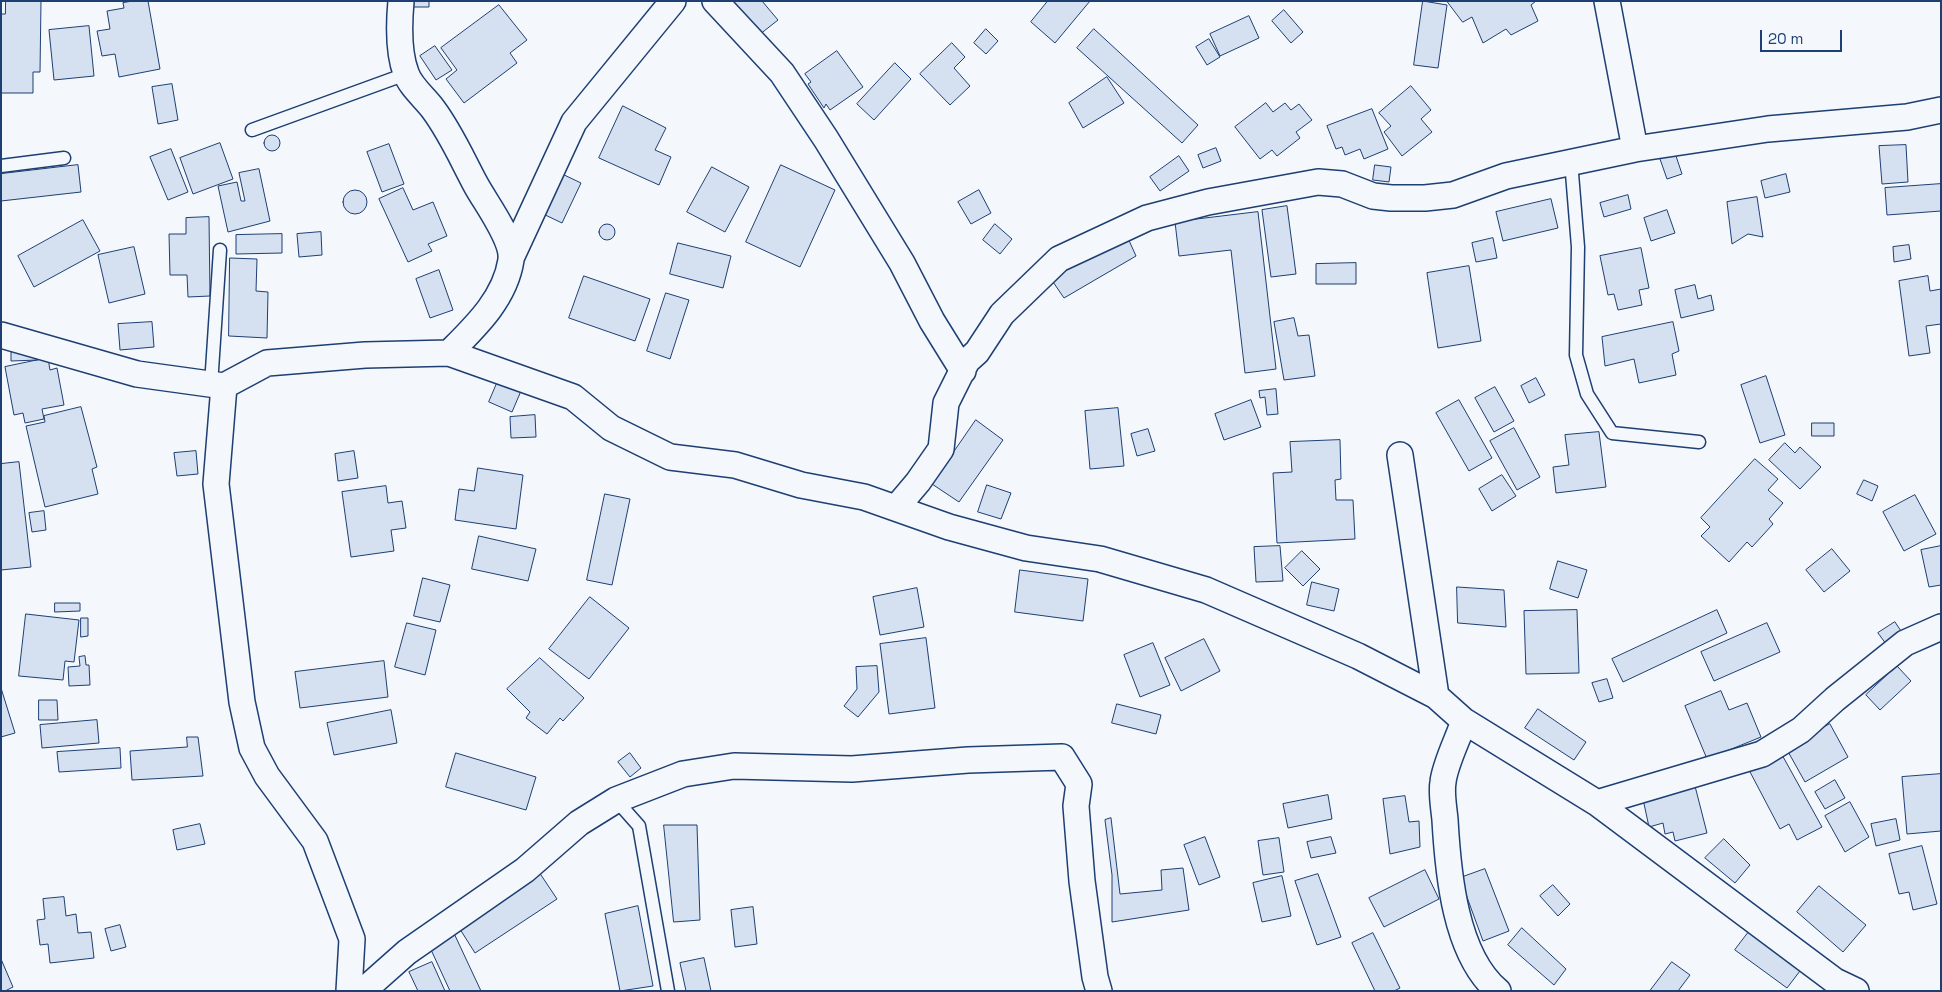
<!DOCTYPE html>
<html>
<head>
<meta charset="utf-8">
<style>
	body { margin:0 }
	#map { position:relative; width:1942px; height:992px; overflow:hidden; background:#f4f7fb; font-family:"Space Grotesk",sans-serif }
	canvas { display:block }
	.frame { position:absolute; inset:0; border:2px solid #1d3f73; pointer-events:none }
	.scale { position:absolute; left:1760px; top:30px; width:82px; height:22px; box-sizing:border-box; border:2px solid #1d3f73; border-top:0; padding-left:6px; font-size:15px; line-height:18px; white-space:nowrap; color:#1d3f73; -webkit-text-stroke:4px #f4f7fb; paint-order:stroke }
</style>
</head>
<body>
<div id="map">
<canvas width="1942" height="992"></canvas>
<div class="frame"></div>
<div class="scale">20 m</div>
</div>
<script>
const g = document.querySelector('canvas').getContext('2d');
g.lineJoin = 'round';
function fill(path, color) { g.fillStyle = color; g.fill(path, 'evenodd'); }
function trace(path, color, width, dash) { g.strokeStyle = color; g.lineWidth = width; g.lineCap = dash ? 'butt' : 'round'; g.setLineDash(dash || []); g.stroke(path); }
const building = new Path2D(`
	M6,1H41L40,72H33V93H1V14H5Z
	M133,1H148L160,69L119,77L115,54L102,56L97,31L110,29L107,11L124,8L123,3Z
	M414,1H429V7H414Z
	M732,1H762L778,20L759,35Z
	M1048,1H1090L1055,43L1031,22Z
	M1423,1L1447,5L1438,68L1414,65Z
	M1447,1H1536L1531,5L1538,21L1511,35L1506,29L1483,43L1472,17L1463,22Z
	M499,5L527,40L510,53L517,63L464,103L446,79L457,70L441,48Z
	M1284,10L1303,32L1291,43L1272,21Z
	M1249,16L1259,38L1220,56L1210,34Z
	M89,26L94,76L54,80L49,30Z
	M986,29L998,41L986,54L974,43Z
	M1094,29L1198,125L1182,143L1077,48Z
	M1209,39L1220,57L1207,65L1196,47Z
	M952,43L965,57L954,68L970,86L950,105L920,74Z
	M435,46L452,70L436,80L420,56Z
	M837,51L863,87L830,110L826,104L824,108L808,84L811,82L805,74Z
	M895,63L911,79L874,120L857,104Z
	M1107,77L1124,103L1083,128L1069,103Z
	M172,84L178,120L158,124L152,87Z
	M1411,86L1431,110L1421,119L1432,132L1402,156L1384,132L1391,126L1379,113Z
	M1266,103L1273,112L1285,103L1291,110L1299,104L1312,120L1296,132L1300,138L1277,156L1272,150L1260,159L1235,127Z
	M623,106L666,128L655,150L671,157L659,185L599,158Z
	M1372,109L1388,149L1364,159L1360,149L1345,155L1342,147L1336,149L1327,126Z
	M264 143a8 8 0 1 1 16 0a8 8 0 1 1-16 0Z
	M220,143L233,179L193,194L180,158Z
	M389,144L404,184L382,192L367,152Z
	M1906,145L1908,182L1882,184L1879,146Z
	M1216,148L1221,161L1203,168L1198,155Z
	M171,149L188,192L168,200L150,157Z
	M1675,153L1682,174L1667,179L1660,159Z
	M1179,156L1189,171L1160,191L1150,177Z
	M78,165L81,192L1,201V174Z
	M781,165L835,190L800,267L746,242Z
	M1375,165L1391,167L1389,182L1373,180Z
	M712,167L749,187L725,232L687,212Z
	M259,169L270,221L228,232L218,186L237,182L241,201H245L239,173Z
	M558,172L581,183L562,223L539,212Z
	M1786,174L1790,192L1765,198L1761,181Z
	M1941,184V211L1887,215L1885,188Z
	M403,188L413,210L433,202L447,236L428,244L432,251L408,262L379,199Z
	M343 202a12 12 0 1 1 24 0a12 12 0 1 1-24 0Z
	M979,190L991,213L971,224L958,202Z
	M1628,195L1631,209L1604,217L1600,203Z
	M1757,197L1763,237L1748,234L1732,244L1727,202Z
	M1551,199L1558,228L1503,241L1496,212Z
	M1287,206L1296,274L1271,277L1262,210Z
	M1667,210L1675,233L1651,241L1644,218Z
	M1258,212L1276,369L1245,373L1231,250L1179,256L1175,222Z
	M209,217L210,296L188,297L187,275H170L169,234H186V218Z
	M83,220L100,251L34,287L18,256Z
	M995,224L1012,239L1000,254L983,240Z
	M599 232a8 8 0 1 1 16 0a8 8 0 1 1-16 0Z
	M321,232L322,255L299,257L297,234Z
	M282,234V253L236,254V235Z
	M1127,236L1136,256L1064,298L1049,276Z
	M1493,238L1497,258L1476,262L1472,243Z
	M678,243L731,256L723,288L670,274Z
	M1909,245L1911,259L1894,262L1893,247Z
	M134,247L145,294L109,303L98,255Z
	M1641,248L1649,288L1639,290L1642,305L1618,310L1614,294L1608,295L1600,256Z
	M230,258L257,259L256,291L268,292L267,338L229,336Z
	M1356,263V284H1316V264Z
	M1469,266L1481,341L1438,348L1427,273Z
	M439,270L453,310L430,318L416,279Z
	M584,276L650,299L635,341L569,318Z
	M1928,276L1930,291L1941,289V324L1926,326L1930,353L1909,356L1899,281Z
	M1695,285L1698,299L1711,295L1714,310L1681,318L1675,290Z
	M666,293L689,300L670,359L647,351Z
	M1294,318L1298,336L1309,335L1315,376L1284,380L1274,322Z
	M152,322L154,347L120,350L118,324Z
	M1673,322L1679,351L1672,354L1676,375L1639,383L1634,359L1605,366L1602,337Z
	M37,351L38,360L11,361V352Z
	M48,358L50,370L57,368L64,405L42,409L44,419L25,423L23,413L14,415L5,367Z
	M1766,376L1785,435L1760,443L1741,385Z
	M1536,378L1545,395L1529,403L1521,386Z
	M498,381L521,391L512,412L489,402Z
	M1495,387L1514,421L1494,432L1475,398Z
	M1276,389L1278,414L1267,415L1265,397L1260,398L1259,391Z
	M1251,400L1261,427L1224,440L1215,414Z
	M1459,400L1492,458L1469,471L1436,413Z
	M81,407L97,467L92,469L98,494L45,507L26,426L45,422L44,416Z
	M1118,408L1124,466L1090,469L1085,411Z
	M535,415L536,437L511,438L510,417Z
	M976,420L1003,440L959,502L932,484Z
	M1812,423H1834V436H1812Z
	M1514,428L1540,477L1517,490L1490,441Z
	M1148,429L1155,451L1137,456L1131,434Z
	M1599,432L1606,487L1556,493L1553,467L1569,465L1565,435Z
	M1340,440L1341,479L1335,480L1336,500H1353L1355,539L1277,543L1273,473L1292,472L1290,442Z
	M1785,443L1795,453L1800,447L1821,467L1800,489L1769,460Z
	M196,451L198,474L177,476L174,453Z
	M354,451L358,478L338,481L335,454Z
	M1755,459L1778,479L1768,490L1783,503L1769,519L1773,524L1752,547L1747,542L1729,562L1701,536L1710,527L1701,518Z
	M19,462L31,567L1,570V464Z
	M478,468L523,475L516,529L455,520L459,489L474,491Z
	M1502,475L1516,496L1492,511L1479,489Z
	M1864,480L1878,486L1872,501L1857,494Z
	M987,485L1011,493L1001,519L978,512Z
	M386,486L388,503L402,501L406,528L391,530L394,551L351,557L342,492Z
	M605,494L630,499L612,585L587,580Z
	M1915,495L1936,534L1904,551L1883,512Z
	M44,511L46,530L32,532L29,513Z
	M479,536L536,549L528,581L472,569Z
	M1280,546L1283,581L1256,582L1254,547Z
	M1941,546V585L1929,587L1921,550Z
	M1832,549L1850,571L1824,592L1806,570Z
	M1302,551L1320,569L1303,586L1285,568Z
	M1558,561L1587,570L1578,598L1550,589Z
	M1020,570L1088,579L1083,621L1015,612Z
	M423,578L450,585L440,622L414,616Z
	M1312,582L1339,589L1334,611L1307,605Z
	M1457,587L1504,590L1506,627L1458,623Z
	M917,588L924,627L880,635L873,597Z
	M590,597L629,628L589,679L549,649Z
	M55,603H80V611L55,612Z
	M1577,610L1579,673L1526,674L1524,611Z
	M1717,610L1727,633L1623,682L1612,659Z
	M26,614L79,620L74,662L65,661L63,680L19,676Z
	M81,618H88V636L81,637Z
	M1895,622L1905,637L1889,648L1878,633Z
	M407,623L436,630L425,675L395,667Z
	M1767,623L1780,652L1714,681L1701,652Z
	M926,638L935,708L889,714L880,644Z
	M1204,639L1220,671L1181,691L1165,658Z
	M1153,643L1170,685L1140,697L1124,655Z
	M85,656L86,665H89L90,685L69,686L68,667L80,666L79,657Z
	M540,658L584,698L563,721L560,718L547,734L526,718L530,712L507,689Z
	M384,661L388,697L300,708L295,672Z
	M877,666L879,692L858,717L844,706L857,689L856,667Z
	M1897,666L1911,681L1880,710L1866,695Z
	M1607,679L1613,698L1599,702L1592,683Z
	M1,688L15,733L1,737Z
	M1721,691L1729,710L1747,703L1761,737L1707,759L1685,706Z
	M39,700H57L58,720H39Z
	M1117,704L1161,715L1156,734L1112,723Z
	M1538,709L1586,742L1574,760L1525,728Z
	M391,710L397,743L334,755L327,723Z
	M97,720L99,743L42,748L40,725Z
	M1830,724L1848,757L1805,782L1786,748Z
	M187,737H198L203,776L132,780L130,751L187,747Z
	M120,748L121,768L59,772L57,752Z
	M456,753L536,777L526,810L446,787Z
	M630,753L641,768L630,777L618,762Z
	M1781,753L1822,827L1797,840L1789,824L1780,829L1749,770Z
	M1941,774V831L1907,834L1902,777Z
	M1835,780L1845,798L1825,809L1815,792Z
	M1695,786L1707,833L1675,841L1673,832L1665,834L1663,823L1649,827L1643,799Z
	M1328,795L1332,819L1288,828L1283,804Z
	M1405,796L1409,822L1419,821L1420,847L1390,854L1383,799Z
	M1850,802L1869,837L1845,852L1825,816Z
	M1111,818L1120,894L1162,890L1161,870L1183,868L1189,910L1112,922V875L1105,820Z
	M1896,819L1900,840L1876,846L1871,824Z
	M200,824L205,844L177,850L173,830Z
	M664,825H697L700,920L674,922Z
	M1205,837L1220,877L1199,885L1184,845Z
	M1331,837L1336,853L1311,858L1307,842Z
	M1279,838L1284,872L1263,875L1258,841Z
	M1724,839L1750,865L1735,883L1705,858Z
	M1922,846L1937,904L1913,910L1909,892L1899,894L1889,854Z
	M1485,869L1509,931L1483,941L1460,878Z
	M1425,870L1439,899L1384,927L1369,898Z
	M539,872L557,899L475,953L458,926Z
	M1318,874L1341,937L1317,945L1295,881Z
	M1282,876L1291,916L1262,922L1253,883Z
	M1553,885L1570,904L1558,916L1540,896Z
	M1819,886L1866,925L1843,952L1797,912Z
	M64,897L66,916L76,914L78,933L91,932L94,958L50,963L48,944L40,945L37,920L45,919L43,899Z
	M638,906L653,986L620,991L605,914Z
	M753,907L757,944L735,947L731,910Z
	M120,925L126,947L111,951L105,929Z
	M1522,928L1566,969L1554,985L1508,945Z
	M452,929L481,991H450L427,941Z
	M1751,929L1803,967L1787,988L1735,950Z
	M1373,933L1400,988L1394,991H1375L1352,943Z
	M704,958L711,991H686L680,963Z
	M1,959L13,987L5,991H1Z
	M432,962L445,991H418L409,972Z
	M1672,962L1690,975L1678,991H1650Z`);
fill(building, '#d5e0f0');
trace(building, '#1d3f73', 1);
const lane = new Path2D(`
	M252,130L406,74
	M1571,161L1578,247L1576,355L1587,394L1612,433L1699,442
	M1,166L64,158
	M211,385L220,250
	M616,800L639,826L668,991`);
const street = new Path2D(`
	M401,1C399,23 398,52 406,73C410,86 425,98 433,109C451,133 462,159 476,185C485,202 514,240 511,260C505,299 475,327 449,353
	M715,1L782,73L826,139L902,263L932,321L963,371
	M1607,1L1635,149
	M511,258L574,122L673,1
	M1,335L137,374L224,386L267,363L365,355L449,353L573,397L611,428L670,457L735,465L801,485L864,497L949,527L1026,548L1100,559L1206,590L1358,656L1436,696L1464,721L1597,803L1835,981L1856,991
	M224,386L216,484L242,702L252,748L267,776L315,841L352,939L349,991
	M1400,455L1436,696
	M896,508L918,482L941,449L946,403L967,361L977,352L1002,314L1059,259L1147,218L1208,202L1318,182L1342,184L1373,196L1391,198H1425L1453,195L1506,176L1635,149L1768,129L1907,117L1941,110
	M1464,721C1458,739 1445,764 1443,782C1441,794 1444,808 1445,820C1448,873 1455,955 1498,991
	M1597,803L1762,754L1801,730L1835,699L1905,643L1941,627
	M363,991L407,952L525,870L579,823L616,800L683,774L734,766L852,769L968,760L1062,757L1079,784L1076,806L1082,881L1095,977L1099,991`);
trace(lane, '#1d3f73', 15);
trace(street, '#1d3f73', 28);
trace(lane, '#f4f7fb', 12);
trace(street, '#f4f7fb', 25);
</script>
</body>
</html>
